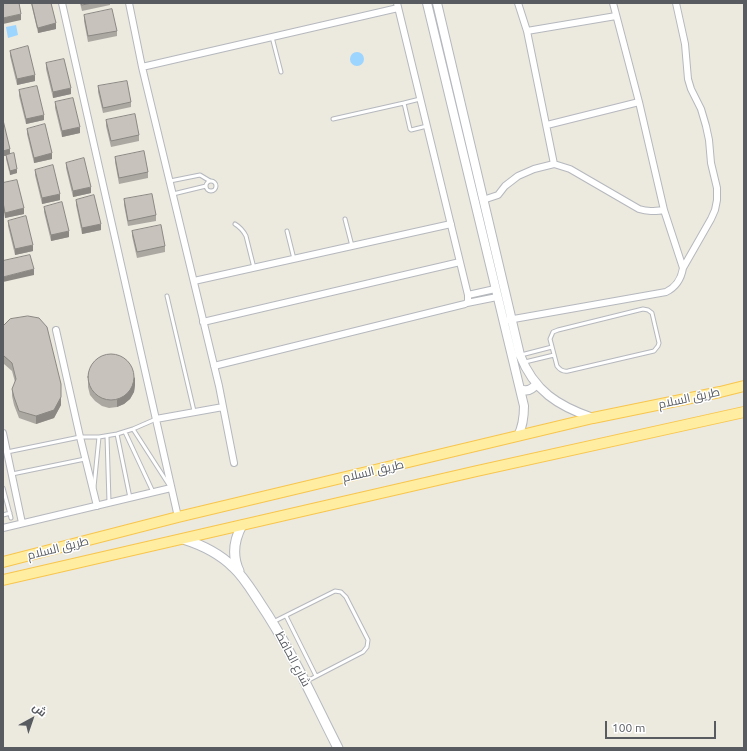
<!DOCTYPE html>
<html>
<head>
<meta charset="utf-8">
<style>
	body { margin:0 }
	#map { position:relative; width:747px; height:751px; overflow:hidden; background:#ece9df; font-family:Ubuntu,Cairo,sans-serif }
	canvas { display:block }
	.frame { position:absolute; inset:0; border:4px solid #585c61; pointer-events:none }
	.north { position:absolute; left:12px; top:699px; width:40px; height:40px; -webkit-text-stroke:3px #fff; paint-order:stroke; rotate:40deg; font-size:11px; font-weight:700; line-height:16px; text-align:center; color:#585c61 }
	.north::after { content:''; display:block; margin:auto; width:14px; height:18px; background:#585c61; clip-path:polygon(50% 0,100% 100%,50% 72%,0 100%) }
	.scale { position:absolute; left:605px; top:721px; width:111px; height:18px; box-sizing:border-box; border:2px solid #585c61; border-top:0; padding-left:5px; font-size:12px; line-height:14px; white-space:nowrap; color:#585c61; -webkit-text-stroke:3px #fff; paint-order:stroke }
</style>
</head>
<body>
<div id="map">
<canvas width="747" height="751"></canvas>
<div class="frame"></div>
<div class="north">ش</div>
<div class="scale">100 m</div>
</div>
<script>
const g = document.querySelector('canvas').getContext('2d');
g.lineJoin = 'round';
function fill(path, color) { g.fillStyle = color; g.fill(path, 'evenodd'); }
function trace(path, color, width, dash) { g.strokeStyle = color; g.lineWidth = width; g.lineCap = dash ? 'butt' : 'round'; g.setLineDash(dash || []); g.stroke(path); }
function label(font, color, halo, rows, align = 'center') {
  g.font = font + ' Ubuntu,Cairo,sans-serif'; g.lineWidth = 3; g.setLineDash([]); g.textBaseline = 'middle'; g.strokeStyle = halo; g.fillStyle = color; for (const [text, x, y, turn = 0] of rows) {
    g.save(); g.translate(x, y); g.rotate((+turn || 0) * Math.PI / 180); g.textAlign = isNaN(turn) ? turn : align; if (halo) g.strokeText(text, 0, 0); g.fillText(text, 0, 0); g.restore();
  }
}
fill(new Path2D(`
	M16,25L18,35L8,38L6,27Z
	M350 59a7 7 0 1 1 14 0a7 7 0 1 1-14 0Z`), '#9cd5ff');
const service = new Path2D(`
	M272,37L281,72
	M420,99L404,103L410,129L411,130L427,126
	M333,119L404,103
	M206 186a5 5 0 1 1 10 0a5 5 0 1 1-10 0Z
	M170,181L200,175L210,181
	M173,194L206,186
	M345,219L352,246
	M235,224C240,227 243,230 246,236L254,268
	M287,231L294,259
	M167,296L194,411
	M643,309L648,310L652,313L659,343L658,346L654,351L568,371C563,372 560,370 557,366L550,339L553,332L558,330Z
	M521,355L552,347
	M525,362L554,355
	M133,429L169,485
	M125,432L153,492
	M117,434L130,498
	M107,436L109,502
	M7,452L80,437H99L117,434L133,429L156,419
	M12,474L85,459
	M94,487L99,437
	M3,488L11,518
	M3,515L10,513
	M286,616L316,676
	M273,622L335,591L341,592L346,597L368,640L367,647L363,652L307,681`);
const minor = new Path2D(`
	M62,3L178,517
	M129,3L142,67L219,386L234,463
	M518,3L527,31L554,164
	M676,3L685,44L688,79L691,89L701,109L706,126L709,140L711,163L717,188V200L715,210L711,219L683,268
	M527,31L616,16
	M142,67L398,8
	M547,125L639,102
	M483,200L498,195L505,186L518,176L534,169L554,164L570,169L639,209C648,212 655,211 664,210L639,102L613,3
	M194,281L451,224
	M468,295L495,289
	M467,303L497,297
	M508,320L666,292C676,287 681,280 683,268L664,210
	M203,322L460,262
	M56,330L80,437L97,506
	M214,366L465,304L468,302V295L397,3
	M156,419L223,407
	M3,433L22,523
	M3,528L171,488`);
const tertiary = new Path2D(`
	M427,3L524,406C524,417 523,426 518,436
	M437,3L520,355C534,391 558,406 593,418
	M520,389C527,392 532,390 536,384`);
const secondary = new Path2D(`
	M183,539C202,545 219,553 233,567C244,577 252,591 260,603C291,649 313,699 338,748
	M239,571C232,556 234,540 242,525`);
const primary = new Path2D(`
	M3,562L178,517L593,418L720,392L744,386
	M3,580L477,471L744,412`);
trace(service, '#b5b8bd', 5);
trace(minor, '#b5b8bd', 8);
trace(tertiary, '#b5b8bd', 10);
trace(secondary, '#b5b9bf', 11);
trace(primary, '#f8c54c', 12);
trace(service, '#fff', 3);
trace(minor, '#fff', 6);
trace(tertiary, '#fff', 8);
trace(secondary, '#fff', 9);
trace(primary, '#ffeea1', 10);
fill(new Path2D(`
	M31,3H51L56,29L38,33Z
	M80,3H110V5L82,11Z
	M84,15L117,31V36L88,42L84,21Z
	M10,51L35,81L17,85L10,56Z
	M46,63L71,94L53,98L46,69Z
	M98,86L131,102V107L103,113L98,92Z
	M19,90L44,120L26,124L19,96Z
	M55,102L80,133L62,137L55,108Z
	M3,120L10,154L17,173L10,175L6,159V156H3Z
	M106,120L139,135V141L111,147L106,126Z
	M27,129L52,159L34,163L27,134Z
	M115,157L148,172V178L119,184L115,162Z
	M66,163L91,193L73,197L66,168Z
	M35,170L60,200L42,204L35,175Z
	M3,183L24,214L5,218L3,208Z
	M124,199L156,215V221L128,226L124,205Z
	M76,200L101,230L82,234L76,205Z
	M44,207L69,237L51,241L44,212Z
	M8,221L33,251L15,255L8,226Z
	M132,231L165,246V252L137,258L132,236Z
	M3,326L61,384V405L54,418L36,424L19,418L14,405L12,396V389L15,382L12,371L4,364L3,362Z
	M88,372L135,385L134,392L130,399L124,404L117,407L109,408L102,406L95,401L90,395L88,387Z`), '#aba8a2');
fill(new Path2D(`
	M21,14V20L3,24V18Z
	M56,23V29L38,33V28Z
	M35,75V81L17,85V79Z
	M71,88V94L53,98V92Z
	M44,115V120L26,124V119Z
	M80,127V133L62,137V131Z
	M10,149V155L3,156V151Z
	M52,153V159L34,163V158Z
	M17,169V173L10,175V171Z
	M91,187V193L73,197V191Z
	M60,194V200L42,204V198Z
	M24,208V214L5,218V213Z
	M101,224V230L82,234V228Z
	M69,231V237L51,241V235Z
	M33,245V251L15,255V249Z
	M34,269V275L3,282V277Z
	M135,377V385L134,392L130,399L124,404L117,407V400Z
	M61,397V405L54,418L36,424V416Z`), '#8b8884');
const building = new Path2D(`
	M3,3H19L21,14L3,18Z
	M32,3H51L56,23L38,28Z
	M81,3H92L82,5Z
	M112,9L117,31L88,36L84,15Z
	M28,46L35,75L17,79L10,51Z
	M64,59L71,88L53,92L46,63Z
	M127,81L131,102L103,108L98,86Z
	M37,86L44,115L26,119L19,90Z
	M73,98L80,127L62,131L55,102Z
	M135,114L139,135L111,141L106,120Z
	M3,120L10,149L3,151Z
	M45,124L52,153L34,158L27,129Z
	M144,151L148,172L119,178L115,157Z
	M14,153L17,169L10,171L6,155Z
	M84,158L91,187L73,191L66,163Z
	M53,165L60,194L42,198L35,170Z
	M17,180L24,208L5,213L3,202V183Z
	M152,194L156,215L128,221L124,199Z
	M94,195L101,224L82,228L76,200Z
	M62,202L69,231L51,235L44,207Z
	M26,216L33,245L15,249L8,221Z
	M161,225L165,246L137,252L132,231Z
	M30,255L34,269L3,277V261Z
	M28,316L39,318L47,327L61,384V397L54,410L36,416L19,411L14,397L12,389L16,379L12,363L4,356L3,355V326L10,319Z
	M88 377a23 23 0 1 1 46 0a23 23 0 1 1-46 0Z`);
fill(building, '#c7c3bc');
trace(building, '#8b8884', 1);
label('12px', '#585c61', '#fff', [
	["طريق السلام",689,398,-12],
	["طريق السلام",373,471,-13],
	["طريق السلام",58,548,-14],
	["شارع الحافظ",293,659,62]
]);
</script>
</body>
</html>
